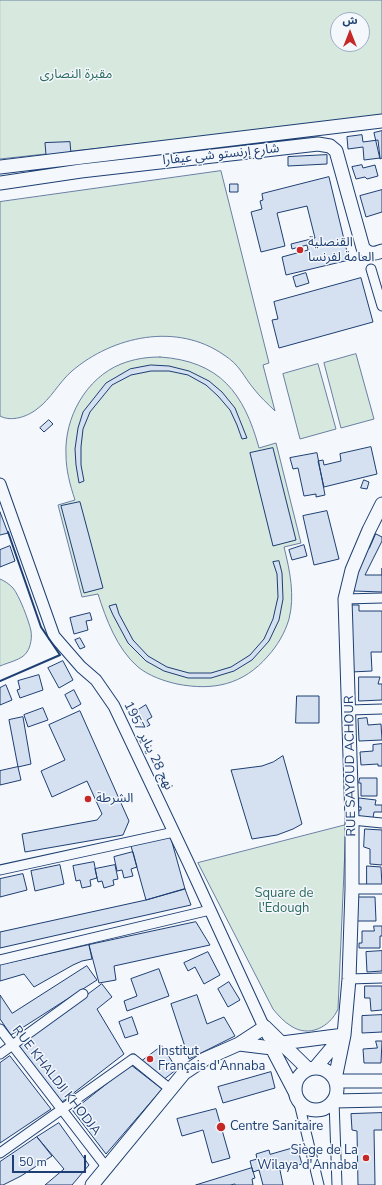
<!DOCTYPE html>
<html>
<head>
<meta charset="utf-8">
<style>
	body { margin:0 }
	#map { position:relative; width:382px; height:1185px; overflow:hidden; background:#f4f7fb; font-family:"Nunito Sans","Noto Sans Arabic",sans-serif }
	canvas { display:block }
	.north { position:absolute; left:330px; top:12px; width:40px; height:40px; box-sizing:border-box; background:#f4f7fb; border:1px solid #9eadc5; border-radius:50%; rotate:0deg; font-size:11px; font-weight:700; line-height:16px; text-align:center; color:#1d3f73 }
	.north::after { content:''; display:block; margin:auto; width:14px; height:18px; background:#c62828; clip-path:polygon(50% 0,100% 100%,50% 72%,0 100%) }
	.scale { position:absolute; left:12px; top:1155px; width:74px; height:18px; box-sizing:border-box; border:2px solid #1d3f73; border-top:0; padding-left:5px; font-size:12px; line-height:14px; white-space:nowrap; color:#1d3f73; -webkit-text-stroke:3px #f4f7fb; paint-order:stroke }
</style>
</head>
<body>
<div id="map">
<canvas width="382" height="1185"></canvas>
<div class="north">ش</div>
<div class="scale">50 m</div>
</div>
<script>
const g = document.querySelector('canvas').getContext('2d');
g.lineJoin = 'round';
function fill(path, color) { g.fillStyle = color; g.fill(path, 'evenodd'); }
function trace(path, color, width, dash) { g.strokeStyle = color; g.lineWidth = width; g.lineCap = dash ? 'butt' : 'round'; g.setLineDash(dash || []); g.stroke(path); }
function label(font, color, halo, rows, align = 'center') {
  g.font = font + ' "Nunito Sans","Noto Sans Arabic",sans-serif'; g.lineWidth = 3; g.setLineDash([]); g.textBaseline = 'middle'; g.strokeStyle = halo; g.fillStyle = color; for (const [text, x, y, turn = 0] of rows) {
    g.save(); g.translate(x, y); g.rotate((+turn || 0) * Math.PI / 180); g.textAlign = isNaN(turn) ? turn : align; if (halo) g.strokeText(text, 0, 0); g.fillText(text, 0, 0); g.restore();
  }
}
const green = new Path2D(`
	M0,0H382V117L0,159ZM338,20H362V44H338Z
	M221,171L269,363L263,365L275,411C268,404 260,397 254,389C243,376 240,365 224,355C177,322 113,336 72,371C59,382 51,399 37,409C27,417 11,422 0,416V202Z
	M356,354L374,419L341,428L324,363Z
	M160,357C220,361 244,393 259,448L276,443L301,543L284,547C290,571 295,596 289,619C285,633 277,646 268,656C243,685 213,691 177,684C164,681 149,676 138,667C117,649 106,619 98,594L82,597L58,505L75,500C70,485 66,470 66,455C64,418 86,378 121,364C134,359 146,357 160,357Z
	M318,364L336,429L300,439L283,374Z
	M0,579C5,581 9,584 13,588C19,595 29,621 31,631C32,637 31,646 27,652C22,660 9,662 0,666Z
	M346,825L338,1009C330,1027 309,1038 291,1026C284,1022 278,1015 273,1009L198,863Z`);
fill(green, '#d7e8df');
trace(green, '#687fa3', 1);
const building = new Path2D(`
	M382,131V158L380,159L374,133Z
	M362,135L363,142L378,140L380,158L364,160L363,147L348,149L347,137Z
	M70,142L71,154L46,155L45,143Z
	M327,155V164L288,166V157Z
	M362,165L363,168L375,165L378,176L367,179L365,177L356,179L352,167Z
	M329,177L349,260L286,275L282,257L308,250L307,245L292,249L291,244L315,238L307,206L277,213L285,246L261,252L251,212L262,209L260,201L263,200L262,194Z
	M230,184H238V192H230Z
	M382,190V212L366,217L360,196Z
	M306,273L309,283L296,287L293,277Z
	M361,278L373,322L279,348L272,320L278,319L274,302Z
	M151,365L169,366L189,371L209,381L222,392L235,408L247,438L242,439L237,425L230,410L218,396L206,385L188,375L169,371H151L131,375L112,385L90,412L83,429L81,447V465L84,481L79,483L76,465L75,449L78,428L83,412L106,383L130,369Z
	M49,420L53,424L44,432L40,428Z
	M371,447L377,474L324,487L318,461L323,460L324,465L341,461L340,454Z
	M273,448L296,540L273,546L250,453Z
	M317,453L325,495L316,497V494L304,496L298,468L293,469L290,458Z
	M364,480L369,482L367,489L361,488Z
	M80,502L103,588L84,593L61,506Z
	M327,511L339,559L314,565L303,516Z
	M0,512L8,533L0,535Z
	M376,534L382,537V541L365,575H382V568V592L354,591L355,568L366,546L369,548Z
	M304,545L307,556L292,560L289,550Z
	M10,546L15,561L0,567V550Z
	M279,561L282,573L283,599L279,620L269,641L252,660L234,671L211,678H188L164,671L146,661L128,643L113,615L109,606L116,604L119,614L133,640L148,656L167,667L189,673H211L231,667L250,655L264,639L273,619L278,597L277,574L273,562Z
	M349,605H359V611H382V652H371L372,671L351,672Z
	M90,613L92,620L86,621L88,630L74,634L70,618Z
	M80,638L85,647L80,649L75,640Z
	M63,661L73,680L59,688L48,668Z
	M39,675L43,690L20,698L17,690L20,689L18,681Z
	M359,677H380L378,684H382V700L359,701Z
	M6,685L12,700L0,705V688Z
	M74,690L81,704L72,709L65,695Z
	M297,696H319V723H296Z
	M146,705L152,717L147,720L150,725L144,728L135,712Z
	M43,708L48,720L28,727L24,715Z
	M80,711L129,821L123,835L25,852L22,834L97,820L102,814L87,781L52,797L41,771L65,760L49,725Z
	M23,717L31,764L18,767L9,720Z
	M367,718L368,725L381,724L382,740L359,741L358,719Z
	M382,744V766H378V764L361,765L360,752L373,751V745Z
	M283,756L302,824L293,829L277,835L252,839L231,770L262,766L273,762Z
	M18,767L21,780L0,785V771Z
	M360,778H377V796H361V783H359Z
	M359,798L376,800L375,805H382V812H374L373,818L358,816L359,810H361V807H359Z
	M365,829L382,830V865L370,864V849L364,847Z
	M170,835L185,889L146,900L131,846Z
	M133,852L137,867L131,869L133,876L124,878L122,870L117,871L114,857Z
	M94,862L97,878L90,880L91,886L82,888L80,880L76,881L73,866Z
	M60,865L64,884L35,891L31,871Z
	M115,865L118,879L113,880L114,885L104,888L102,881L98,882L95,869Z
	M367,866L381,867L382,886H367Z
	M23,874L27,890L0,897V879Z
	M185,889L191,905L0,948V932L146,900Z
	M356,897H375L376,921H357Z
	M196,922L210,945L114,966L116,980L99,983L89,945Z
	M374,926H382V936H380V948H359V943H362V931H374Z
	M89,945L92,959L82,961L73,965L34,987L24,974L0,981V965Z
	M382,951V971L367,972L366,952Z
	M208,952L220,975L204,984L195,967L188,971L184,963Z
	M87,966L97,980L11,1035L0,1019V995L12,1013Z
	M159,969L169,996L127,1011L124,1001L137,996L131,979Z
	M229,982L240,1000L228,1007L218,989Z
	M102,984L112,997L97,1009L124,1054L62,1102L19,1046Z
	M365,986H382V1010L371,1011L370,998H365Z
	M197,995L207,1024L224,1017L235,1036L189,1059L171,1004Z
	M382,1015V1032L362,1033V1016Z
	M132,1017L138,1034L125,1038L119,1022Z
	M376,1041H382L381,1063H364L363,1049L377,1048Z
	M162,1046L177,1069L162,1081L142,1061Z
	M10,1056L51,1109L0,1143V1063Z
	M131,1065L162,1089L106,1154L73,1111Z
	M271,1072L275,1088L223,1103L218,1087Z
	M216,1109L230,1158L212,1163L203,1130L182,1136L177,1119Z
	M382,1113V1130H374L375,1185H358L357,1131L352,1130L351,1114Z
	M59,1123L89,1165L72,1185H45L64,1169L37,1137Z
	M37,1137L52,1156L21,1176L3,1185H0V1162Z
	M297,1147L302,1164L280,1170L283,1185H263L259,1170L253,1172L250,1161L257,1159L256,1154L269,1150L270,1154Z
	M252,1168L255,1178L252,1179L253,1185H235V1184L230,1185H196Z`);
fill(building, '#d5e0f0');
trace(building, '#1d3f73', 1);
const minor = new Path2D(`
	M371,269L382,306
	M345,599L382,598
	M350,710L382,709
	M352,820L382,823
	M0,870L174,832
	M352,889H382
	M0,960L210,910
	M349,979L382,978
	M0,1029L107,1168
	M0,1054L83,994
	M298,1099L319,1185
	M334,1101L337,1185
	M0,1153L133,1059L170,1089`);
const tertiary = new Path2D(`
	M0,484L54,636L81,667L96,680L114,706L188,862L268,1036`);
const secondary = new Path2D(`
	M0,167L382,121
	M0,183L81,171L318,144L330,146L336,151L363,248C369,255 374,254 382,251
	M282,1043L344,1035
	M239,1044L272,1048L295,1092
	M315,1068L342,1036
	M295 1089a21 21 0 1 1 42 0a21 21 0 1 1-42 0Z
	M335,1079L344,1035L349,979L352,889V820L345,599L352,570L369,530L382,504
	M336,1081H382
	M334,1101L382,1100
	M92,1185L184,1073L205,1059L239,1044L265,1027L308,1069`);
trace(minor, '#1d3f73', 11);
trace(tertiary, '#1d3f73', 13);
trace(secondary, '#1d3f73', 15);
trace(minor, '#f4f7fb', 9);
trace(tertiary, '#f4f7fb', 11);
trace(secondary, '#f4f7fb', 13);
trace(new Path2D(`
	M0,681L60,655L41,627L8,532`), '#1d3f73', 2);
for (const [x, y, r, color] of [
	[300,250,4,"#c62828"],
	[88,799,4,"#c62828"],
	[150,1059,4,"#c62828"],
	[221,1127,5,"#c62828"],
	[366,1158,4,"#c62828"]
]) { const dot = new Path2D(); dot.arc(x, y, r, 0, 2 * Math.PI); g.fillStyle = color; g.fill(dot); trace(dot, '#f4f7fb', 1.5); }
label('13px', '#2c6c60', '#f4f7fb', [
	["مقبرة النصارى",76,75],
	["Square de",284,894],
	["l'Edough",284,909]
]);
label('13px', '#1d3f73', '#f4f7fb', [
	["شارع إرنستو شي عيفارا",221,155,-6],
	["نهج 28 يناير 1957",148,746,64],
	["RUE SAYOUD ACHOUR",351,766,-91],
	["RUE KHALDJI KHODJA",56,1081,52]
]);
label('13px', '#1d3f73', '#f4f7fb', [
	["القنصلية",308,243],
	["العامة لفرنسا",308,258],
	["الشرطة",96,799],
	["Institut",158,1052],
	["Français d'Annaba",158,1067],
	["Centre Sanitaire",230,1127],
	["Siège de La",358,1151,"right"],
	["Wilaya d'Annaba",358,1166,"right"]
], 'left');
</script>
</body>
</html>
